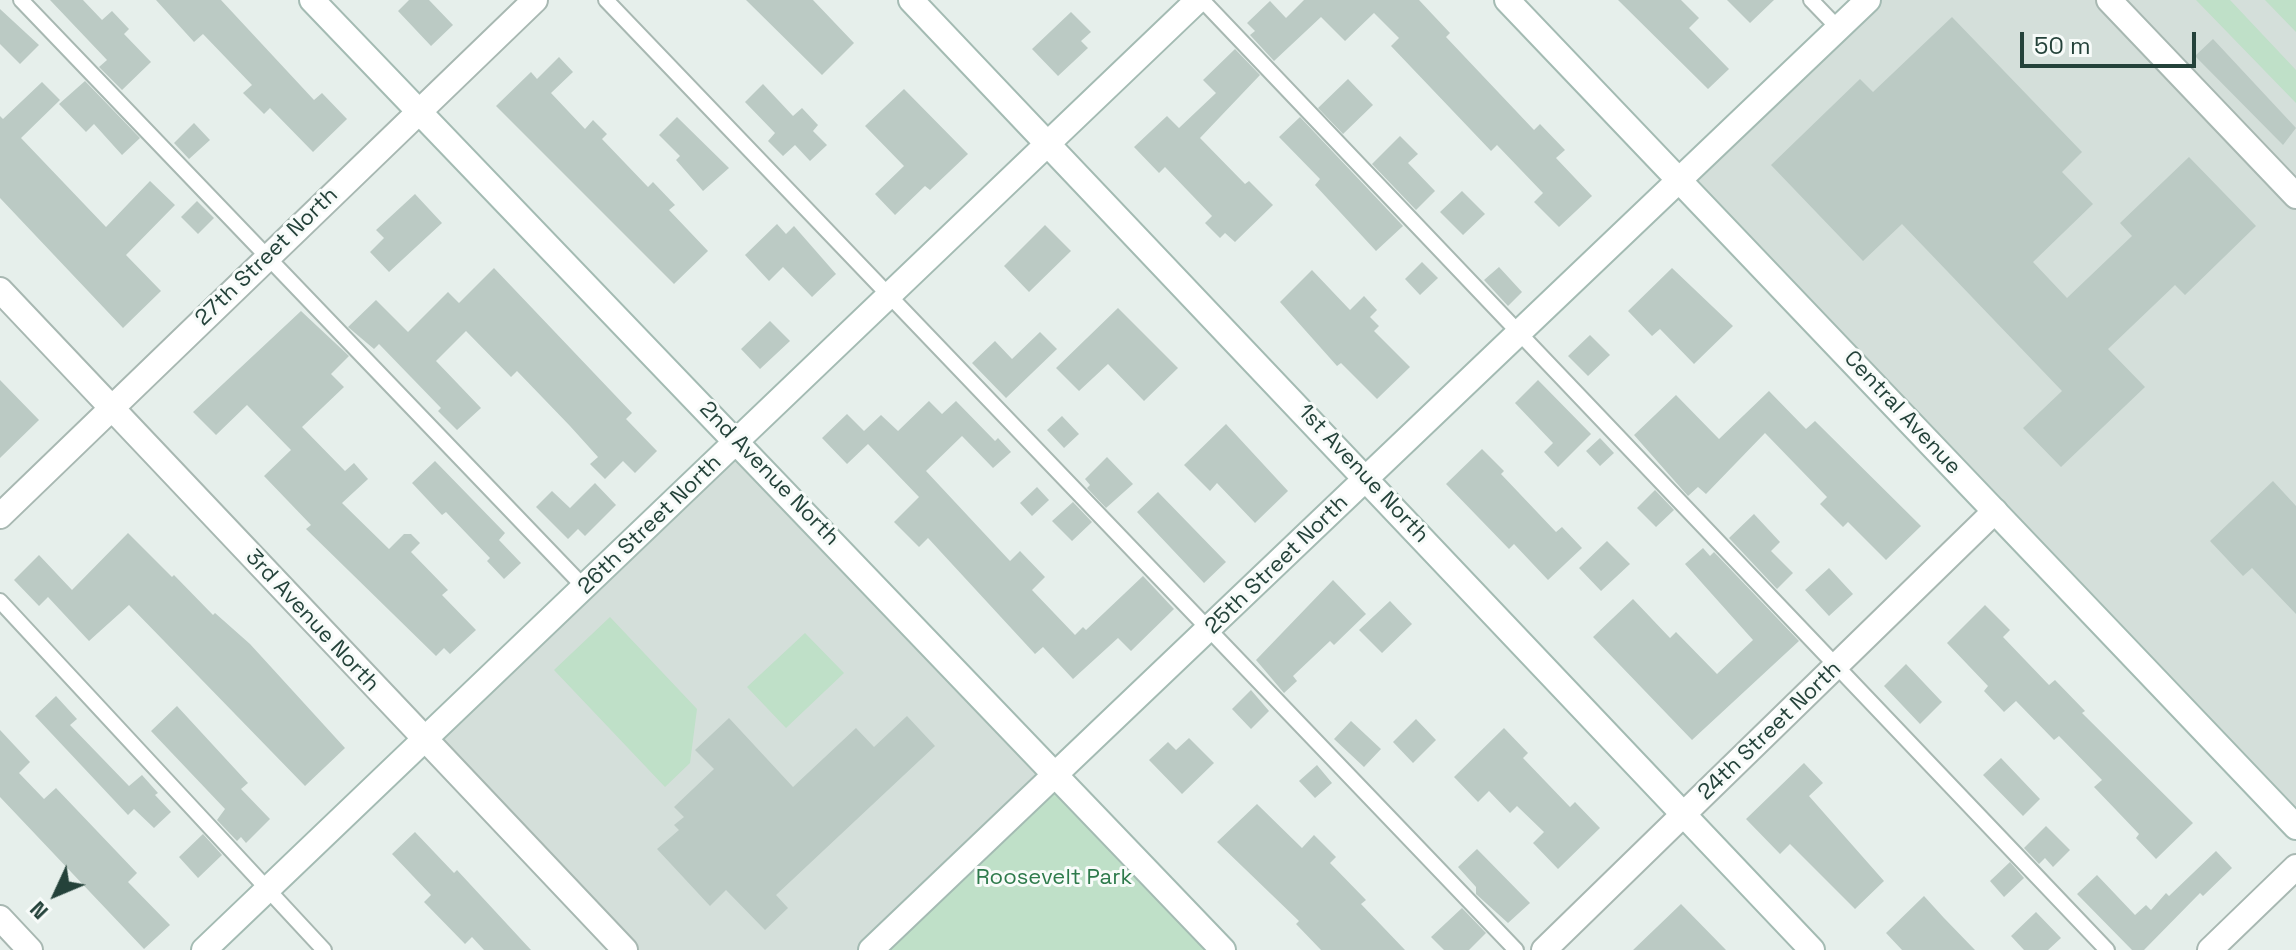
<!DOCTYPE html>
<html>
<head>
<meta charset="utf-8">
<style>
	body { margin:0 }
	#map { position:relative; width:2296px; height:950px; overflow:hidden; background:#e6efeb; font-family:"Space Grotesk",sans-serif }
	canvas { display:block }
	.north { position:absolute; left:16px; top:854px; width:80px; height:80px; -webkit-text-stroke:6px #f7fbf9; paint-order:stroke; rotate:226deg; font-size:22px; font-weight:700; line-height:32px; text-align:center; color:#24423a }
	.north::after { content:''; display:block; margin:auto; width:28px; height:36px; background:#24423a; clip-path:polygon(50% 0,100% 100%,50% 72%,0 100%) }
	.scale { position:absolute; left:2020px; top:32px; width:176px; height:36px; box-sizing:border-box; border:4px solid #24423a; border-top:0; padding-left:10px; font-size:24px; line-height:28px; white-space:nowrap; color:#24423a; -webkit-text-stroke:6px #f7fbf9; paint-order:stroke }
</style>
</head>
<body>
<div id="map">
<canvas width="2296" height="950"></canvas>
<div class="north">N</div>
<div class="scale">50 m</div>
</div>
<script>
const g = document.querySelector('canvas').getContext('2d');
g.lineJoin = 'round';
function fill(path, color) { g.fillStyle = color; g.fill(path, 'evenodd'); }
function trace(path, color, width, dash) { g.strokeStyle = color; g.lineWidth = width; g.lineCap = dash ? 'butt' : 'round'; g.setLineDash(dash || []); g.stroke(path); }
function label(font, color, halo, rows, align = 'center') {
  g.font = font + ' "Space Grotesk",sans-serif'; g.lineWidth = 6; g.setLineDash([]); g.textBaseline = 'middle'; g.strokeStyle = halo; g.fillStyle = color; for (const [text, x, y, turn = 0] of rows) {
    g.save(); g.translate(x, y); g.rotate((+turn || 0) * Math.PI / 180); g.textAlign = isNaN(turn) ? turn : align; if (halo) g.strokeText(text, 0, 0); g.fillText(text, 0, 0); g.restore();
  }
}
fill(new Path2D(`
	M1868,0H2296V827L1680,177Z
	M738,440L1056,776L871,950H625L424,741Z`), '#d4dfda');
fill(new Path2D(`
	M2196,0H2230L2296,70V103Z
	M2265,0H2296V32Z
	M610,617L697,709L690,763L665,787L554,670Z
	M805,633L844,673L786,728L747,687Z
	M1056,776L1223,950H871Z`), '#bfe0c8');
fill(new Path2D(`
	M50,0H83L102,20L112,11L129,29L124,34L151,62L122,90L99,67L107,60Z
	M156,0H221L314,100L322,93L347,119L313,152L270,108L264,114L243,93L252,85L203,34L194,42Z
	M409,0H429L453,25L431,46L398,11Z
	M746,0H813L854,43L822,75Z
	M1304,0H1419L1450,33L1446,37L1534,130L1540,124L1565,150L1556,158L1592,196L1559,227L1534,202L1543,193L1497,145L1491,151L1391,46L1399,38L1374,13L1345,41L1321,17L1274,61L1250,35L1255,31L1247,23L1270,1L1286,18Z
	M1618,0H1681L1699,18L1689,28L1729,69L1708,89Z
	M1727,0H1774L1750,23Z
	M0,9L39,45L20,64L0,44Z
	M1071,12L1091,32L1081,41L1088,48L1058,76L1032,49Z
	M1952,17L2082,152L2062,172L2093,204L2033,262L2067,298L2132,236L2120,223L2189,157L2256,226L2185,295L2175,285L2108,349L2145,387L2061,467L2023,428L2062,391L1902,224L1863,261L1771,165L1860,79L1873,92Z
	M2213,39L2296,128L2283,145L2195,56Z
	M1235,49L1260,75L1200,138L1245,184L1249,181L1273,205L1235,242L1225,233L1220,238L1205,223L1212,216L1165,167L1159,173L1134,147L1167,116L1179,128L1216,93L1203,80Z
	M559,57L573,72L551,93L585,129L593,120L607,134L602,139L648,187L653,182L675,205L669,210L708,251L674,284L496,106L531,72L537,79Z
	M1348,79L1373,105L1343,134L1318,108Z
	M85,81L140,138L122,155L94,124L86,132L59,104Z
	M42,82L60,100L21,138L106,227L150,181L175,205L126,255L161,291L123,328L0,198V116L3,119Z
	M763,84L793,116L802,108L818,125L813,131L827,145L810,161L795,145L783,156L768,141L775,133L745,102Z
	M904,89L968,154L930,190L925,186L895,215L875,194L904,166L865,126Z
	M677,117L729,168L703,191L676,160L680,156L659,135Z
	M1300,117L1403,226L1376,251L1315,185L1320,179L1279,137Z
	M194,123L210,140L189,159L174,143Z
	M1400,136L1418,154L1408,163L1435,191L1416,210L1372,164Z
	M1462,191L1485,214L1463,235L1440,212Z
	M415,194L442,223L389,272L370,252L384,238L376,230Z
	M197,201L214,218L198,234L181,217Z
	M777,224L786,234L794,226L836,274L812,297L783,267L769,281L745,255Z
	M1045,225L1071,251L1029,292L1004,266Z
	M1422,262L1438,278L1420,295L1405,279Z
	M1499,267L1522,292L1508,306L1484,280Z
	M494,268L632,413L626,419L657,451L635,473L623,461L605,479L590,464L598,457L570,426L517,371L511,377L466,331L436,361L481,408L457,430L438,411L441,408L379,344L374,349L348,327L376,300L408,332L448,292L459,303Z
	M1672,268L1733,326L1694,364L1660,329L1652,336L1628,311Z
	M1312,270L1350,310L1364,296L1377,310L1370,317L1379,326L1374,331L1410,367L1377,399L1341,363L1337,366L1280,302Z
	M1118,308L1178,368L1144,401L1108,364L1079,391L1056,368Z
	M301,311L349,356L331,374L344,387L302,427L345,471L354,463L368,479L342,503L389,549L404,534H411L420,543L411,552L448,590L442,595L476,630L450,654L444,648L436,656L306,529L311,525L264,476L291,450L247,405L216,435L193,412Z
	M770,321L790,341L760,369L741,349Z
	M1040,332L1057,349L1006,398L972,363L995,341L1012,359Z
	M1590,335L1610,355L1588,376L1568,356Z
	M0,380L39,420L0,458Z
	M1538,380L1591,434L1558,467L1544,452L1553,443L1515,403Z
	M1769,391L1806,429L1815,421L1921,526L1886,560L1848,522L1843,527L1820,504L1827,497L1765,433L1706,494L1698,487L1688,496L1634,435L1676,395L1719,439Z
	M929,401L942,414L956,401L995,441L998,438L1011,452L993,468L962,436L926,471L1010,561L1020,551L1045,577L1032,590L1075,635L1083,627L1086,630L1143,576L1174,609L1131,651L1118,638L1073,679L1043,647L1035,654L928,538L919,547L894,522L919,497L868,444L847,464L822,438L847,414L864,431L881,415L898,431Z
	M1062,416L1079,434L1064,448L1047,430Z
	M1226,424L1288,491L1255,523L1217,483L1210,491L1184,465Z
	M1600,438L1614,453L1600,466L1586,451Z
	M1482,449L1504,471L1501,474L1556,532L1562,527L1582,548L1548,580L1514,544L1509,549L1446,484Z
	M1107,457L1133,484L1106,508L1087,488L1090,485L1085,479Z
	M435,461L505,533L499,540L521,563L504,579L487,561L490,558L446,512L442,515L412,483Z
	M2273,481L2296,506V614L2252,568L2243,576L2210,541Z
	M595,483L616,505L585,536L578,529L568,539L536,507L552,491L570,508Z
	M1037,487L1049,500L1032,516L1020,503Z
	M1655,490L1674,510L1656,527L1637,508Z
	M1158,492L1226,562L1204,583L1137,512Z
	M1073,502L1092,522L1072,541L1052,521Z
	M1754,514L1780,542L1771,551L1793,573L1777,589L1729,538Z
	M128,533L172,577L174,575L213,615L215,613L250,644L345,748L305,786L129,605L89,641L48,597L39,606L14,580L39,555L72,590Z
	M1607,541L1630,564L1601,591L1579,568Z
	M1703,548L1710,556L1714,552L1799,641L1692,740L1593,637L1633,599L1670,638L1676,632L1717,674L1753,640L1685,564Z
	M1829,568L1853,594L1829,616L1805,590Z
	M1333,580L1366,614L1334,645L1330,641L1293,676L1297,681L1284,693L1256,660Z
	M1390,601L1412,624L1382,653L1359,630Z
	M1985,605L2010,630L2003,637L2049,685L2055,680L2085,711L2082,713L2193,823L2156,859L2136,838L2139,834L2094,787L2102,780L2059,736L2054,740L2016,701L2004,712L1984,691L1988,686L1947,643Z
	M1906,664L1942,702L1920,724L1884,686Z
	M1251,690L1269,711L1251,729L1232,709Z
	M56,696L77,719L70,725L129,786L142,775L158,793L155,795L171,812L154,828L134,809L128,815L35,716Z
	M177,706L248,783L241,789L270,819L246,843L241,837L237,841L217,820L225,809L151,731Z
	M907,716L935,746L776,895L788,908L765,930L726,890L710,906L657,849L679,830L674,825L684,817L674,807L714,769L695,750L729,718L793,787L856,728L874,747Z
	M1416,719L1436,740L1413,763L1393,742Z
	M1351,721L1381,749L1364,767L1334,739Z
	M1504,728L1528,753L1523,758L1570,807L1575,802L1600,828L1558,869L1533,843L1544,832L1517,806L1510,813L1489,791L1478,802L1454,777Z
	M0,730L30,762L19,773L44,799L56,788L137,873L128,882L170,925L144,949L0,797Z
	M1189,738L1214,763L1182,794L1149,760L1168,742L1176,750Z
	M2001,758L2040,799L2023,816L1983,775Z
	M1804,763L1823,783L1809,796L1884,881L1855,909L1790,844L1780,854L1746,819Z
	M1317,765L1332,783L1315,798L1299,781Z
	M1257,804L1302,848L1314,835L1336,857L1330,863L1366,900L1361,904L1405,950H1321L1296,924L1299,921L1217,842Z
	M2046,826L2070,850L2053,867L2045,858L2039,864L2024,848Z
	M415,832L454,873L457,870L531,950H484L472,937L465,944L424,902L431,895L392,854Z
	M203,834L222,855L198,878L179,857Z
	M1477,849L1530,903L1508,923L1476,894V887L1458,867Z
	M2216,851L2232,868L2203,896L2200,893L2144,950H2132L2077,894L2097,875L2135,915L2146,905L2151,910L2166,893L2169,896Z
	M2010,862L2024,878L2004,897L1990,881Z
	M1924,896L1944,918L1975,950H1902L1886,933Z
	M1681,904L1726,950H1633Z
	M1462,908L1486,933L1469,950H1444L1431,937Z
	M2036,912L2061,938L2048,950H2024L2011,936Z`), '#bbcac4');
const lane = new Path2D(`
	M21,0L585,588
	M606,0L1516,950
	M1202,0L2107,950
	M1811,0L1838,28
	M0,601L324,950`);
const street = new Path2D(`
	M2109,0L2296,196
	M0,290L625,950
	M0,516L535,0
	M0,918L30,950
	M1544,950L1995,511
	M2210,950L2296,867`);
const secondary = new Path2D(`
	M312,0L1223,950
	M911,0L1812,950
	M1507,0L2296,827
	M204,950L1198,0
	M871,950L1868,0`);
trace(lane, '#a8b8b2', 18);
trace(street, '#a8b8b2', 28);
trace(secondary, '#a4bbb3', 28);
trace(lane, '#fff', 14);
trace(street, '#fff', 24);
trace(secondary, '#fff', 24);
label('22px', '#24423a', '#f7fbf9', [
	["27th Street North",267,257,-44],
	["Central Avenue",1902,413,47],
	["2nd Avenue North",769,474,46],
	["1st Avenue North",1363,474,47],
	["26th Street North",650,525,-44],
	["25th Street North",1277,565,-44],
	["3rd Avenue North",312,621,47],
	["24th Street North",1770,731,-44]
]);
label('22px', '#2d7a4b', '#f7fbf9', [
	["Roosevelt Park",1054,878]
]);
</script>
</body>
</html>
